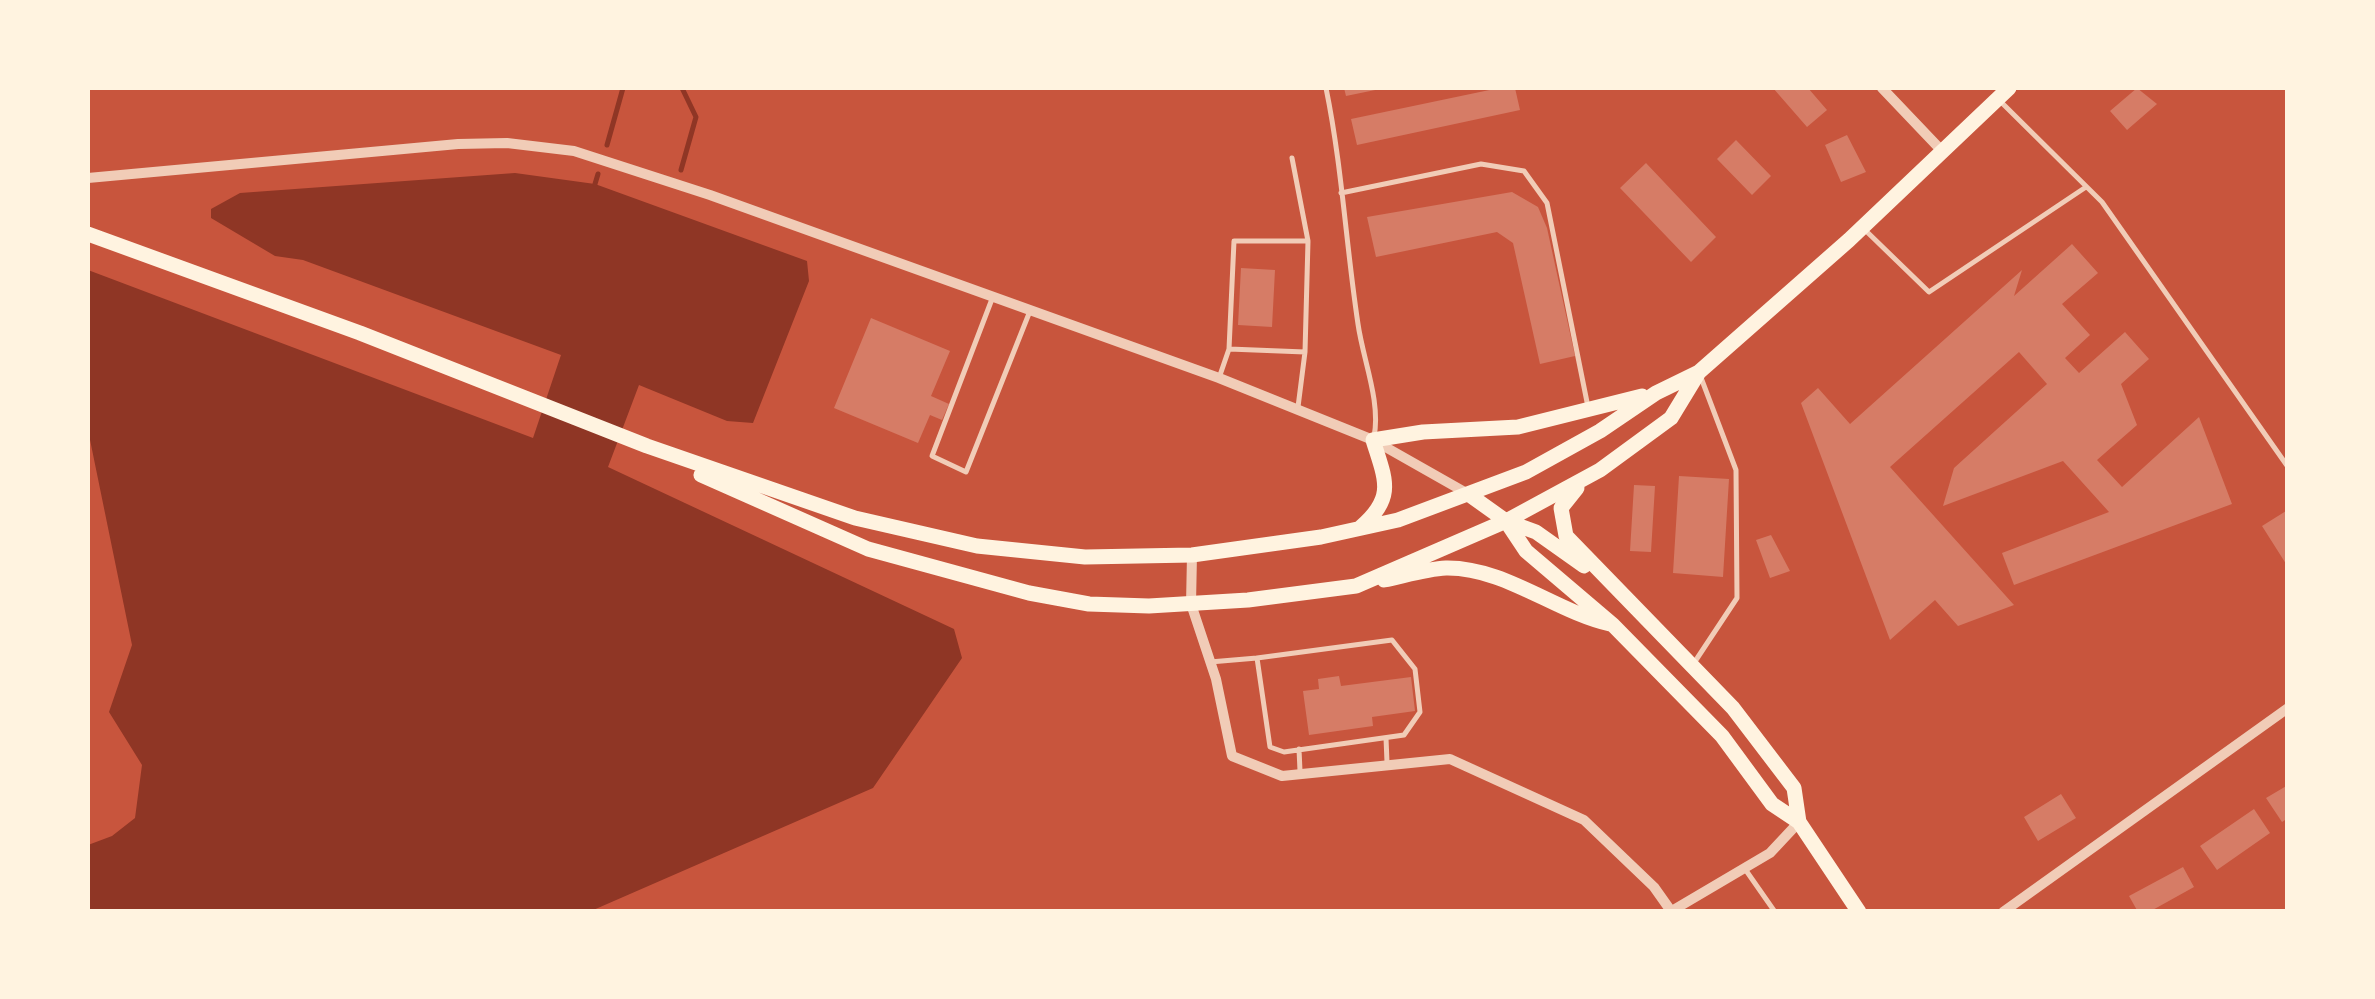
<!DOCTYPE html>
<html>
<head>
<meta charset="utf-8">
<style>
	body { margin:0 }
	#map { position:relative; width:2375px; height:999px; overflow:hidden; background:#c8553d; font-family:"Public Sans",sans-serif }
	canvas { display:block }
	.frame { position:absolute; inset:0; border:90px solid #fff3e0; pointer-events:none }
</style>
</head>
<body>
<div id="map">
<canvas width="2375" height="999"></canvas>
<div class="frame"></div>
</div>
<script>
const g = document.querySelector('canvas').getContext('2d');
g.lineJoin = 'round';
function fill(path, color) { g.fillStyle = color; g.fill(path, 'evenodd'); }
function trace(path, color, width, dash) { g.strokeStyle = color; g.lineWidth = width; g.lineCap = dash ? 'butt' : 'round'; g.setLineDash(dash || []); g.stroke(path); }
fill(new Path2D(`
	M515,173L595,184L807,261L809,281L753,423L727,421L639,385L608,467L954,629L962,658L873,788L591,911H88V845L112,836L135,818L142,765L109,712L132,645L88,430V270L533,438L561,355L303,260L275,256L211,218V209L240,193Z`), '#8f3625');
trace(new Path2D(`
	M607,145L623,88
	M681,170L696,117L682,88
	M595,184L598,174`), '#8f3625', 5);
fill(new Path2D(`
	M1344,88H1379L1380,89L1346,96Z
	M1499,88H1515L1520,110L1357,145L1351,119Z
	M1773,88H1808L1827,110L1807,127Z
	M2137,88L2157,104L2127,130L2110,111Z
	M1847,135L1866,172L1841,182L1825,145Z
	M1736,140L1771,176L1752,195L1717,159Z
	M1646,163L1716,237L1691,262L1620,188Z
	M1512,192L1538,207L1547,228L1575,356L1540,364L1513,243L1497,232L1376,257L1367,217Z
	M2072,244L2098,273L2062,304L2090,335L2065,358L2079,373L2125,332L2149,359L2121,384L2137,425L2097,460L2122,487L2199,417L2232,504L2014,585L2002,553L2109,512L2063,461L1943,506L1954,468L2047,384L2019,352L1890,467L2014,605L1958,626L1935,600L1890,640L1801,403L1818,388L1850,424L2022,270L2014,296Z
	M1241,268L1275,270L1272,327L1238,325Z
	M871,318L950,351L931,396L949,404L942,420L930,415L918,443L834,408Z
	M1679,476L1729,479L1723,577L1673,573Z
	M1634,485L1655,486L1651,552L1630,551Z
	M2286,511L2288,514V567L2262,526Z
	M1771,535L1790,571L1770,578L1756,540Z
	M1339,676L1341,686L1411,677L1415,711L1372,717L1373,726L1309,735L1303,691L1319,689L1318,679Z
	M2288,785V818L2282,822L2266,798Z
	M2061,794L2076,818L2038,841L2024,817Z
	M2254,809L2270,833L2217,870L2200,846Z
	M2183,867L2194,887L2149,912H2138L2129,896Z`), '#d67c66');
trace(new Path2D(`
	M1326,88C1342,166 1346,245 1358,324C1363,360 1381,401 1374,437
	M2000,101L2102,202L2288,467
	M1292,158L1308,241
	M1341,193L1481,164L1524,171L1547,203L1588,407
	M1864,229L1929,292L2086,187
	M992,299L932,456L966,472L1030,311
	M1219,378L1229,349
	M1298,407L1305,352L1308,241H1234L1229,349L1305,352
	M1210,662L1257,658L1270,747L1284,752L1404,735L1420,712L1415,669L1392,640L1257,658
	M1694,663L1737,598L1736,470L1700,375
	M1386,738L1387,762
	M1299,749L1300,771
	M1745,869L1775,912`), '#f1ccb7', 5);
trace(new Path2D(`
	M1882,88L1942,151
	M88,178L458,144L507,143L574,151L710,195L1219,378L1373,440L1470,495
	M1192,555L1191,604L1216,679L1232,756L1282,776L1450,759L1584,820L1654,887L1671,911
	M1670,912L1770,853L1799,822
	M2003,912L2288,708`), '#f1ccb7', 10);
trace(new Path2D(`
	M88,234L360,333L647,446L855,518L977,546L1085,557L1192,555L1321,537L1398,520L1526,472L1600,431L1656,393L1699,372L1849,240L2009,88
	M701,475L868,549L1029,593L1089,604L1149,606L1248,600L1356,586L1506,521L1600,470L1671,418L1699,372
	M1577,488L1561,508L1566,536L1733,708L1794,788L1799,822
	M1471,496L1506,521L1536,532L1584,566
	M1506,521L1526,551L1613,625L1722,736L1772,804L1799,822L1859,912
	M1361,527C1396,497 1385,479 1373,440L1423,432L1518,427L1642,396
	M1384,580C1404,576 1426,569 1446,568C1504,567 1556,612 1610,624`), '#fff3e0', 15);
</script>
</body>
</html>
